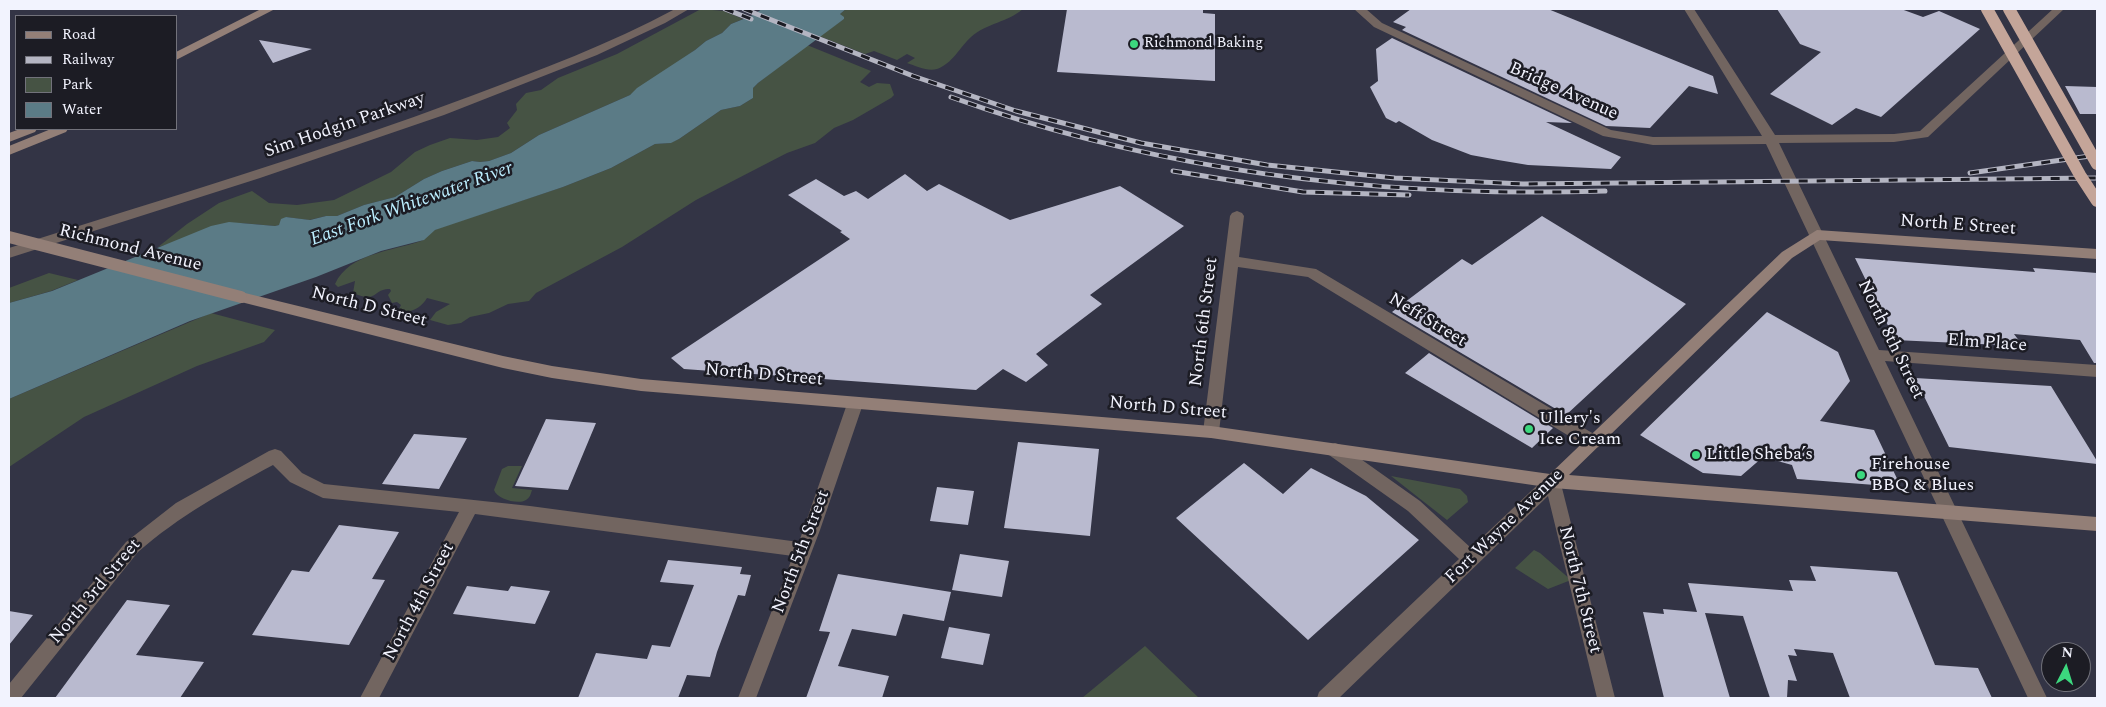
<!DOCTYPE html>
<html>
<head>
<meta charset="utf-8">
<style>
	body { margin:0 }
	#map { position:relative; width:2106px; height:707px; overflow:hidden; background:#333445; font-family:Spectral,serif }
	canvas { display:block }
	.frame { position:absolute; inset:0; border:10px solid #f2f3fe; pointer-events:none }
	.legend { position:absolute; left:15px; top:15px; width:162px; height:115px; box-sizing:border-box; background:#1c1c24; border:1px solid #72727b; margin:0; padding:6px 9px; list-style:none; font-size:15px; color:#f2f3fe }
	.legend li { display:flex; align-items:center; gap:10px; height:25px }
	.legend b { width:25px; border:1px solid #72727b }
	.north { position:absolute; left:2041px; top:642px; width:50px; height:50px; box-sizing:border-box; background:#1c1c24; border:1px solid #72727b; border-radius:50%; rotate:5deg; font-size:14px; font-weight:700; line-height:20px; text-align:center; color:#f2f3fe }
	.north::after { content:''; display:block; margin:auto; width:18px; height:22px; background:#3cd77e; clip-path:polygon(50% 0,100% 100%,50% 72%,0 100%) }
</style>
</head>
<body>
<div id="map">
<canvas width="2106" height="707"></canvas>
<div class="frame"></div>
<ul class="legend">
<li><b style="height:6px;background:#937f77"></b>Road</li>
<li><b style="height:6px;background:#b4b5c2"></b>Railway</li>
<li><b style="height:14px;background:#465344"></b>Park</li>
<li><b style="height:14px;background:#5b7b86"></b>Water</li>
</ul>
<div class="north">N</div>
</div>
<script>
const g = document.querySelector('canvas').getContext('2d');
g.lineJoin = 'round';
function fill(path, color) { g.fillStyle = color; g.fill(path, 'evenodd'); }
function trace(path, color, width, dash) { g.strokeStyle = color; g.lineWidth = width; g.lineCap = dash ? 'butt' : 'round'; g.setLineDash(dash || []); g.stroke(path); }
function label(font, color, halo, rows, align = 'center') {
  g.font = font + ' Spectral,serif'; g.lineWidth = 5; g.setLineDash([]); g.textBaseline = 'middle'; g.strokeStyle = halo; g.fillStyle = color; for (const [text, x, y, turn = 0] of rows) {
    g.save(); g.translate(x, y); g.rotate((+turn || 0) * Math.PI / 180); g.textAlign = isNaN(turn) ? turn : align; if (halo) g.strokeText(text, 0, 0); g.fillText(text, 0, 0); g.restore();
  }
}
fill(new Path2D(`
	M701,9L724,11L743,19L731,24L722,33L706,41L695,50L630,95L539,135L511,153L489,161L480,162L472,161L442,171L424,179L395,197L364,205L337,216H326L309,220L286,217L279,225L275,226L241,223L158,247L187,224L219,203L252,191L269,203L297,205L334,200L391,172L415,152L430,145L450,138L477,140L498,137L510,128L507,123L517,110L516,104L526,93L541,90L558,78L617,54Z
	M846,9H1023C1008,22 987,23 971,37C960,47 952,64 937,69C928,72 916,66 907,63L915,58L907,54L897,60L874,51L865,54L819,36L844,19L840,14Z
	M807,45L871,71L860,82L869,87L877,83L890,84L894,95L891,98L853,120L834,128L815,143L787,153L696,200L622,247L536,293L529,301L508,304L489,313L470,317L461,323L448,325L430,320L436,312L450,304L427,298C421,308 409,315 399,309L401,305L397,302L392,303L388,295L391,291L390,289C372,289 378,304 353,293L355,281L338,287L335,284C349,253 393,251 421,241C426,239 426,236 430,233C435,229 442,227 448,225L563,187L611,168L655,144L670,143L679,139L721,110L740,106L753,98V88L758,83Z
	M49,273L78,280L51,291L9,303V288Z
	M211,313L275,330L264,342L197,366L84,417L9,467V399Z
	M508,466H522L512,488L532,490C531,493 530,498 526,500C518,505 497,499 494,490L502,469Z
	M1391,476L1460,489L1467,496L1468,502L1447,520Z
	M1534,550L1540,553L1571,580L1548,589L1515,568Z
	M1145,646L1199,698H1082Z`), '#465344');
fill(new Path2D(`
	M762,9H846L840,14L844,17V19L758,83L753,88V98L740,106L721,110L679,139L671,143L655,144L611,168L563,187L435,230L424,240L381,251L316,277L190,321L9,399V303L52,291L211,226L229,222L275,226L279,225L281,219L286,217L310,220L326,216H337L364,205L395,197L424,179L442,171L472,161L480,162L489,161L511,153L539,135L630,95L637,88L695,50L706,41L722,33L731,24L751,16Z`), '#5b7b86');
fill(new Path2D(`
	M1067,9H1203V13L1215,14V81L1057,72Z
	M1411,9H1548L1713,76L1718,94L1689,86L1650,128L1606,126L1402,30L1406,27L1393,22Z
	M1777,9H1901L1923,17L1939,11L1980,29L1881,117L1856,108L1832,125L1770,94L1821,52L1800,44Z
	M1392,38L1572,123L1546,122L1621,157L1611,169L1528,165L1498,160L1471,155L1432,140L1399,121L1396,123L1386,118L1370,87L1378,81L1376,49Z
	M259,40L312,49L273,63Z
	M2065,86L2097,87V114H2080Z
	M905,174L927,191L939,184L1010,220L1120,186L1184,226L1090,295L1102,304L1036,354L1048,365L1026,382L1003,369L976,390L684,369L671,358L850,239L840,232L842,231L788,195L816,179L844,196L856,191L868,199Z
	M1542,216L1686,304L1566,415L1392,312L1462,259L1472,265Z
	M1855,258L2035,272L2033,268L2097,273V363H2094L2080,340L2014,334L2023,346L1895,340Z
	M1767,312L1838,352L1850,381L1820,421L1874,430L1901,487L1797,479L1792,465L1763,457L1741,476L1703,473L1640,435Z
	M1429,353L1553,428L1532,448L1405,373Z
	M1915,378L2051,386L2097,461V464L1949,447Z
	M546,419L596,423L568,490L515,486Z
	M414,434L467,438L439,489L382,484Z
	M1018,442L1099,449L1090,536L1004,528Z
	M1244,463L1283,494L1311,468L1366,496L1419,540L1308,640L1176,518Z
	M937,487L974,491L968,525L930,521Z
	M339,525L399,532L372,579L385,580L349,645L252,635L292,570L309,572Z
	M960,554L1009,561L1002,597L952,590Z
	M668,560L742,567L740,574L751,575L745,596L738,595L717,652L710,677L687,675L678,698H578L596,653L647,659L652,645L670,647L694,585L660,582Z
	M1810,566L1897,572L1935,665L1978,668L1992,698H1850L1833,653L1794,649L1797,656L1788,655L1797,681L1788,680L1787,698H1770L1743,616L1705,613L1730,698H1664L1643,612L1664,614L1663,609L1697,612L1688,583L1793,591L1789,580L1816,581Z
	M838,574L951,592L944,621L903,614L896,636L852,629L838,666L889,676L882,698H806L830,632L819,631Z
	M467,586L508,591L511,586L550,591L535,624L453,614Z
	M127,600L170,605L136,655L204,662L180,698H55Z
	M9,611L33,615L9,645Z
	M949,627L990,634L983,665L941,658Z`), '#b9bacf');
fill(new Path2D(`
	M675,9H689L665,23L597,55L444,115L260,178L9,258V248C163,199 319,153 471,96C540,70 610,44 675,9Z
	M1354,9H1366L1382,23L1611,130L1653,137L1762,136L1684,9H1694L1775,135L1894,134L1920,131L2053,9H2064L1928,137L1894,142L1779,143L1879,350L2097,365V377L1885,361L2047,698H2028L1766,144L1653,145L1603,136L1374,27Z
	M1237,211L1242,213L1244,216L1239,257L1316,269L1599,437L1601,442L1599,447L1593,448L1587,447L1308,277L1238,267L1219,432L1217,436L1211,438L1205,436L1203,432L1230,216L1232,213Z
	M855,398L861,400L863,404L820,530L756,698H738L793,556L475,514L379,698H360L459,512L323,498L290,482L273,465C225,491 179,516 138,552L21,698H9V684L126,542L176,503L269,451L275,449L281,451L302,473L324,484L530,506L799,542L847,404L849,400Z
	M1335,443L1341,445L1420,501L1471,548L1547,476L1553,474L1559,476L1615,698H1597L1548,496L1339,698H1317L1319,692L1459,559L1408,511L1329,455L1327,450L1329,445Z`), '#726560');
fill(new Path2D(`
	M261,9H275L176,60V52Z
	M20,129H37L35,132L9,142V133Z
	M51,129H68L66,132L9,155V146Z
	M1817,230L2097,249V259L1820,240L1792,258L1569,475L2097,517V531L1553,488L1211,438L641,391L552,378L503,368L241,302L236,301L234,297L236,293L241,292L503,356L552,366L641,379L1211,426L1550,474L1782,252Z`), '#937f77');
const rail = new Path2D(`
	M725,9L751,19
	M744,9L913,76L1016,111L1141,143L1267,165L1395,178L1523,184L2097,178
	M951,97C1159,172 1384,198 1605,191
	M1173,171L1303,192L1409,195
	M1970,173L2097,155`);
trace(rail, '#b4b5c2', 5);
trace(rail, '#1c1c24', 3, [9]);
trace(new Path2D(`
	M9,237L241,297`), '#937f77', 12);
trace(new Path2D(`
	M1987,9L2080,175L2097,201
	M2009,9L2097,164`), '#c4a599', 12);
for (const [x, y, r, color] of [
	[1134,44,5,"#3cd77e"],
	[1529,429,5,"#3cd77e"],
	[1696,455,5,"#3cd77e"],
	[1861,475,5,"#3cd77e"]
]) { const dot = new Path2D(); dot.arc(x, y, r, 0, 2 * Math.PI); g.fillStyle = color; g.fill(dot); trace(dot, '#1c1c24', 2); }
label('15px', '#f2f3fe', '#1c1c24', [
	["Richmond Baking",1144,44]
], 'left');
label('18px', '#f2f3fe', '#1c1c24', [
	["Bridge Avenue",1563,92,24],
	["Sim Hodgin Parkway",345,126,-19],
	["North E Street",1958,226,4],
	["Richmond Avenue",130,249,14],
	["North D Street",369,308,14],
	["Neff Street",1427,321,31],
	["North 6th Street",1205,322,-83],
	["North 8th Street",1890,340,64],
	["Elm Place",1987,344,4],
	["North D Street",764,376,5],
	["North D Street",1168,409,5],
	["Fort Wayne Avenue",1505,527,-44],
	["North 5th Street",802,552,-69],
	["North 7th Street",1579,590,76],
	["North 3rd Street",96,592,-50],
	["North 4th Street",420,602,-62]
]);
label('18px', '#f2f3fe', '#1c1c24', [
	["Ullery's",1539,419],
	["Ice Cream",1539,440],
	["Little Sheba’s",1706,455],
	["Firehouse",1871,465],
	["BBQ & Blues",1871,486]
], 'left');
label('italic 19px', '#bbedfe', '#1c1c24', [
	["East Fork Whitewater River",412,205,-20]
]);
</script>
</body>
</html>
